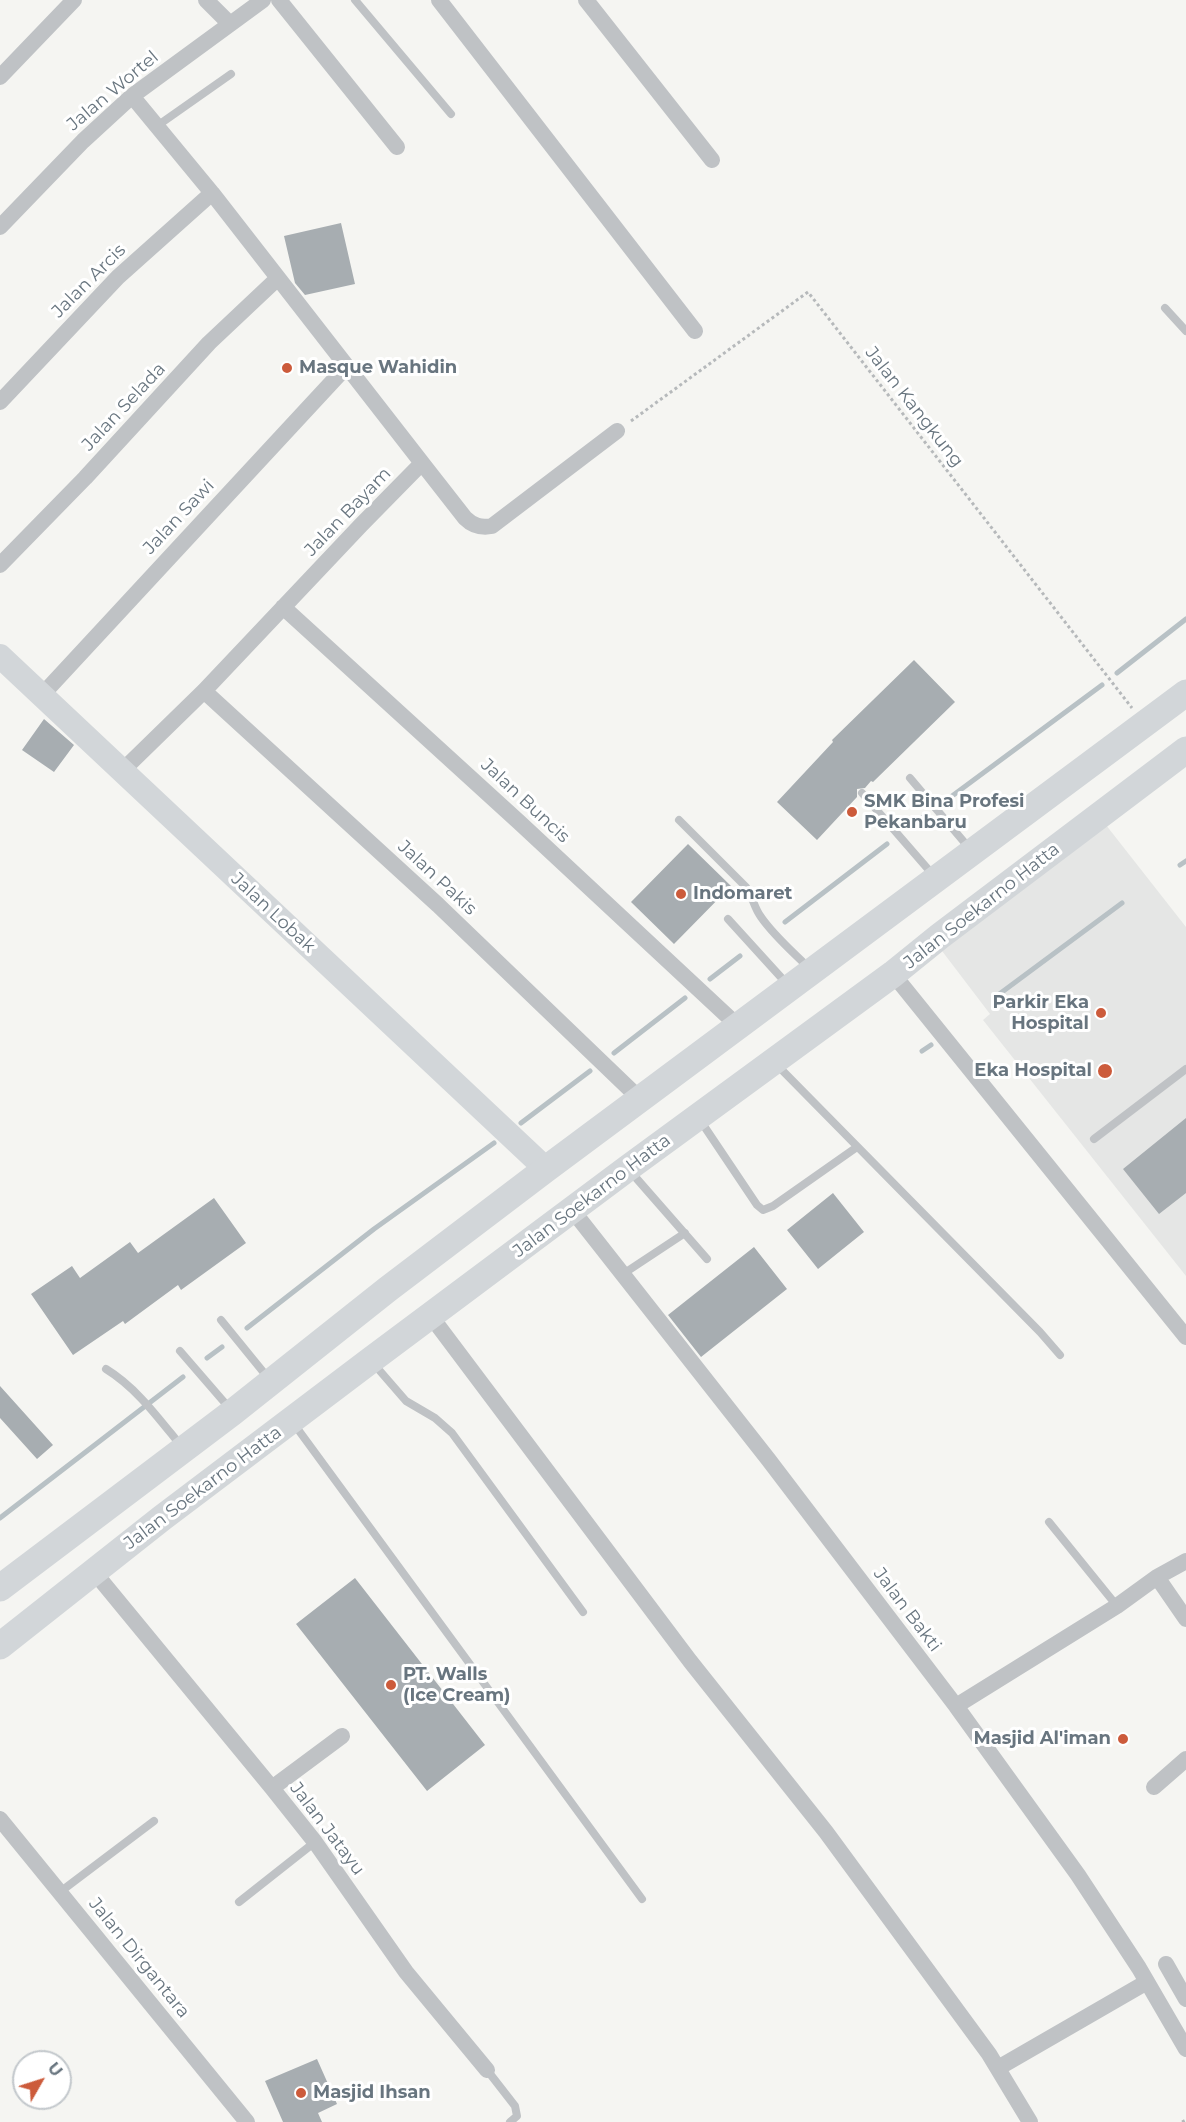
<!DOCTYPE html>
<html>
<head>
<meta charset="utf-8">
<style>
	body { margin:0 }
	#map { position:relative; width:1186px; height:2122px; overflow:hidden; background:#f5f5f2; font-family:Montserrat,sans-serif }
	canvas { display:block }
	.north { position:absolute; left:12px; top:2050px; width:60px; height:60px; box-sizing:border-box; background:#fff; border:2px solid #c3c8cc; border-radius:50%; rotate:51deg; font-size:16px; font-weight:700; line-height:24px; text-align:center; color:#68757f }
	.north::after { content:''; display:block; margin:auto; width:21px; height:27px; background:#cc5b3b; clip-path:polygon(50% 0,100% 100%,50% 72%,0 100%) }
</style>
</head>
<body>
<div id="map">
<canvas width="1186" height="2122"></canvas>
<div class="north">U</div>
</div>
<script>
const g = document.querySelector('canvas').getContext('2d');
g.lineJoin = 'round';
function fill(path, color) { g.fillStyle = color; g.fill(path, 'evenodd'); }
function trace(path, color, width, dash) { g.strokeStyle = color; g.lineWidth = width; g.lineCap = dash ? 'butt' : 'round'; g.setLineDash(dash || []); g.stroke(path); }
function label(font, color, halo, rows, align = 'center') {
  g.font = font + ' Montserrat,sans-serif'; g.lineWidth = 6; g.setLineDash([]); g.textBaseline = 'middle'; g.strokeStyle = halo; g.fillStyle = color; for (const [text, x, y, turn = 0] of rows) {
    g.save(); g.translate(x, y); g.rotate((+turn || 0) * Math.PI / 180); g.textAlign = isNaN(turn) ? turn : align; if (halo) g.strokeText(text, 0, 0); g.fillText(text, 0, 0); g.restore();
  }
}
fill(new Path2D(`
	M1106,825L1186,927V1276L983,1020L990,1014L939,947Z`), '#e5e6e5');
trace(new Path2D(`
	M1117,673L1186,619
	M948,799L1102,685
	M912,826L923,817
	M1180,865L1186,861
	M785,922L887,844
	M710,979L740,956
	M998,995L1122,903
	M922,1051L931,1045
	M614,1053L685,998
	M521,1123L590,1071
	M247,1328L374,1229L494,1143
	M207,1358L222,1347
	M0,1518L183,1377`), '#b8c1c5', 5);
fill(new Path2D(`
	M341,223L355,284L305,295L295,283L284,236Z
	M914,660L955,702L873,782L871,781L865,788L857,789V797L817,840L777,802L833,742L832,740Z
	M44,719L74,745L54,772L22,750Z
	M688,844L731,886L674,944L631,902Z
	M1186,1118V1193L1159,1214L1123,1169Z
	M833,1193L864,1232L818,1269L787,1230Z
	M214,1198L246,1243L181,1290L178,1285L125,1324L123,1321L73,1355L31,1294L72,1266L80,1278L130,1242L138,1253Z
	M754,1247L787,1289L701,1357L668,1315Z
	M0,1386L53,1445L37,1459L0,1418Z
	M355,1578L485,1745L427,1791L296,1624Z
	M317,2059L337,2104L318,2113L322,2122H283L265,2081Z`), '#a7adb1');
trace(new Path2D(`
	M631,421L808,292L1132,708
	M1182,2122L1186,2120`), '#b6b9bb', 3, [3, 3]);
trace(new Path2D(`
	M355,0L451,114
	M157,126L231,74
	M1165,308L1186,331
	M910,778L970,849
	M862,793L934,876
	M679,820L746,887C753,897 754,908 761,917C774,936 793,952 810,969
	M728,919L788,985
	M776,1064L1040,1332L1060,1355
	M700,1120L757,1205L763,1210L773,1206L857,1147
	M1094,1139L1186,1069
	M630,1171L707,1259
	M623,1274L685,1233
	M221,1320L269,1379
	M180,1351L231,1410
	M373,1363L406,1401L435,1418L452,1433L583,1612
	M106,1369C137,1388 159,1419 182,1447
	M294,1424L642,1899
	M1049,1522L1117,1606
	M60,1892L154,1821
	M239,1902L315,1842
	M487,2070L515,2106L517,2116L510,2122`), '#bfc2c5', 8);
trace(new Path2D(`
	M206,0L230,24
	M279,0L397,147
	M439,0L695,331
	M586,0L712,160
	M0,77L74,0
	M132,96L212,193L422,463
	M0,227L83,141L132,96L263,0
	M0,402L118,277L212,193
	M0,565L85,478L209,343L278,278
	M283,607L520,823L738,1026
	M204,691L438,905L640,1099
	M42,695L346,367
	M122,771L204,691L361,525L422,463L465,518C473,526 481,528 492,526L617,431
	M893,974L1186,1337
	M573,1211L768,1459L956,1706L1078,1875L1139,1968L1186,2049
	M430,1315L690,1661L826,1832L989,2054L1030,2122
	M95,1573L272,1788L315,1842L406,1972L487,2070
	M1157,1577L1186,1619
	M956,1706L1117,1606L1157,1577L1186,1561
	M1154,1787L1186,1759
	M272,1788L342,1736
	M0,1819L247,2122
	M1166,1964L1186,1999
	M998,2068L1147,1982`), '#bfc2c5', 16);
trace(new Path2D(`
	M0,656L546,1169`), '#d2d6d9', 24);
trace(new Path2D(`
	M0,1588L233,1412L388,1289L546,1169L1186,693
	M0,1646L162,1518L371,1360L628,1168L893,974L940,936L1186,750`), '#d2d6d9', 27);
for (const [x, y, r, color] of [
	[287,368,6,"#cc5b3b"],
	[852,812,6,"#cc5b3b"],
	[681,894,6,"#cc5b3b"],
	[1101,1013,6,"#cc5b3b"],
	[1105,1071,8,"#cc5b3b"],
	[391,1685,6,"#cc5b3b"],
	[1123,1739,6,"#cc5b3b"],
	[301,2093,6,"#cc5b3b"]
]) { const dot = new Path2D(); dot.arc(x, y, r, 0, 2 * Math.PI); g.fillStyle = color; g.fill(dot); trace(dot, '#fff', 2); }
label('18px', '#68757f', '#fff', [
	["Jalan Wortel",113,91,-40],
	["Jalan Arcis",89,281,-45],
	["Jalan Selada",124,407,-47],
	["Jalan Kangkung",914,407,52],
	["Jalan Bayam",348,512,-46],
	["Jalan Sawi",179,517,-47],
	["Jalan Buncis",525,801,43],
	["Jalan Pakis",437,878,43],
	["Jalan Soekarno Hatta",982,906,-38],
	["Jalan Lobak",273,913,43],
	["Jalan Soekarno Hatta",592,1196,-37],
	["Jalan Soekarno Hatta",203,1488,-37],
	["Jalan Bakti",907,1610,53],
	["Jalan Jatayu",327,1829,53],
	["Jalan Dirgantara",139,1958,51]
]);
label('bold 18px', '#68757f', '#fff', [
	["Masque Wahidin",299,368],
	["SMK Bina Profesi",864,802],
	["Pekanbaru",864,823],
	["Indomaret",693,894],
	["Parkir Eka",1089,1003,"right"],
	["Hospital",1089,1024,"right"],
	["Eka Hospital",1092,1071,"right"],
	["PT. Walls",403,1675],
	["(Ice Cream)",403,1696],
	["Masjid Al'iman",1111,1739,"right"],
	["Masjid Ihsan",313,2093]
], 'left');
</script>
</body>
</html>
